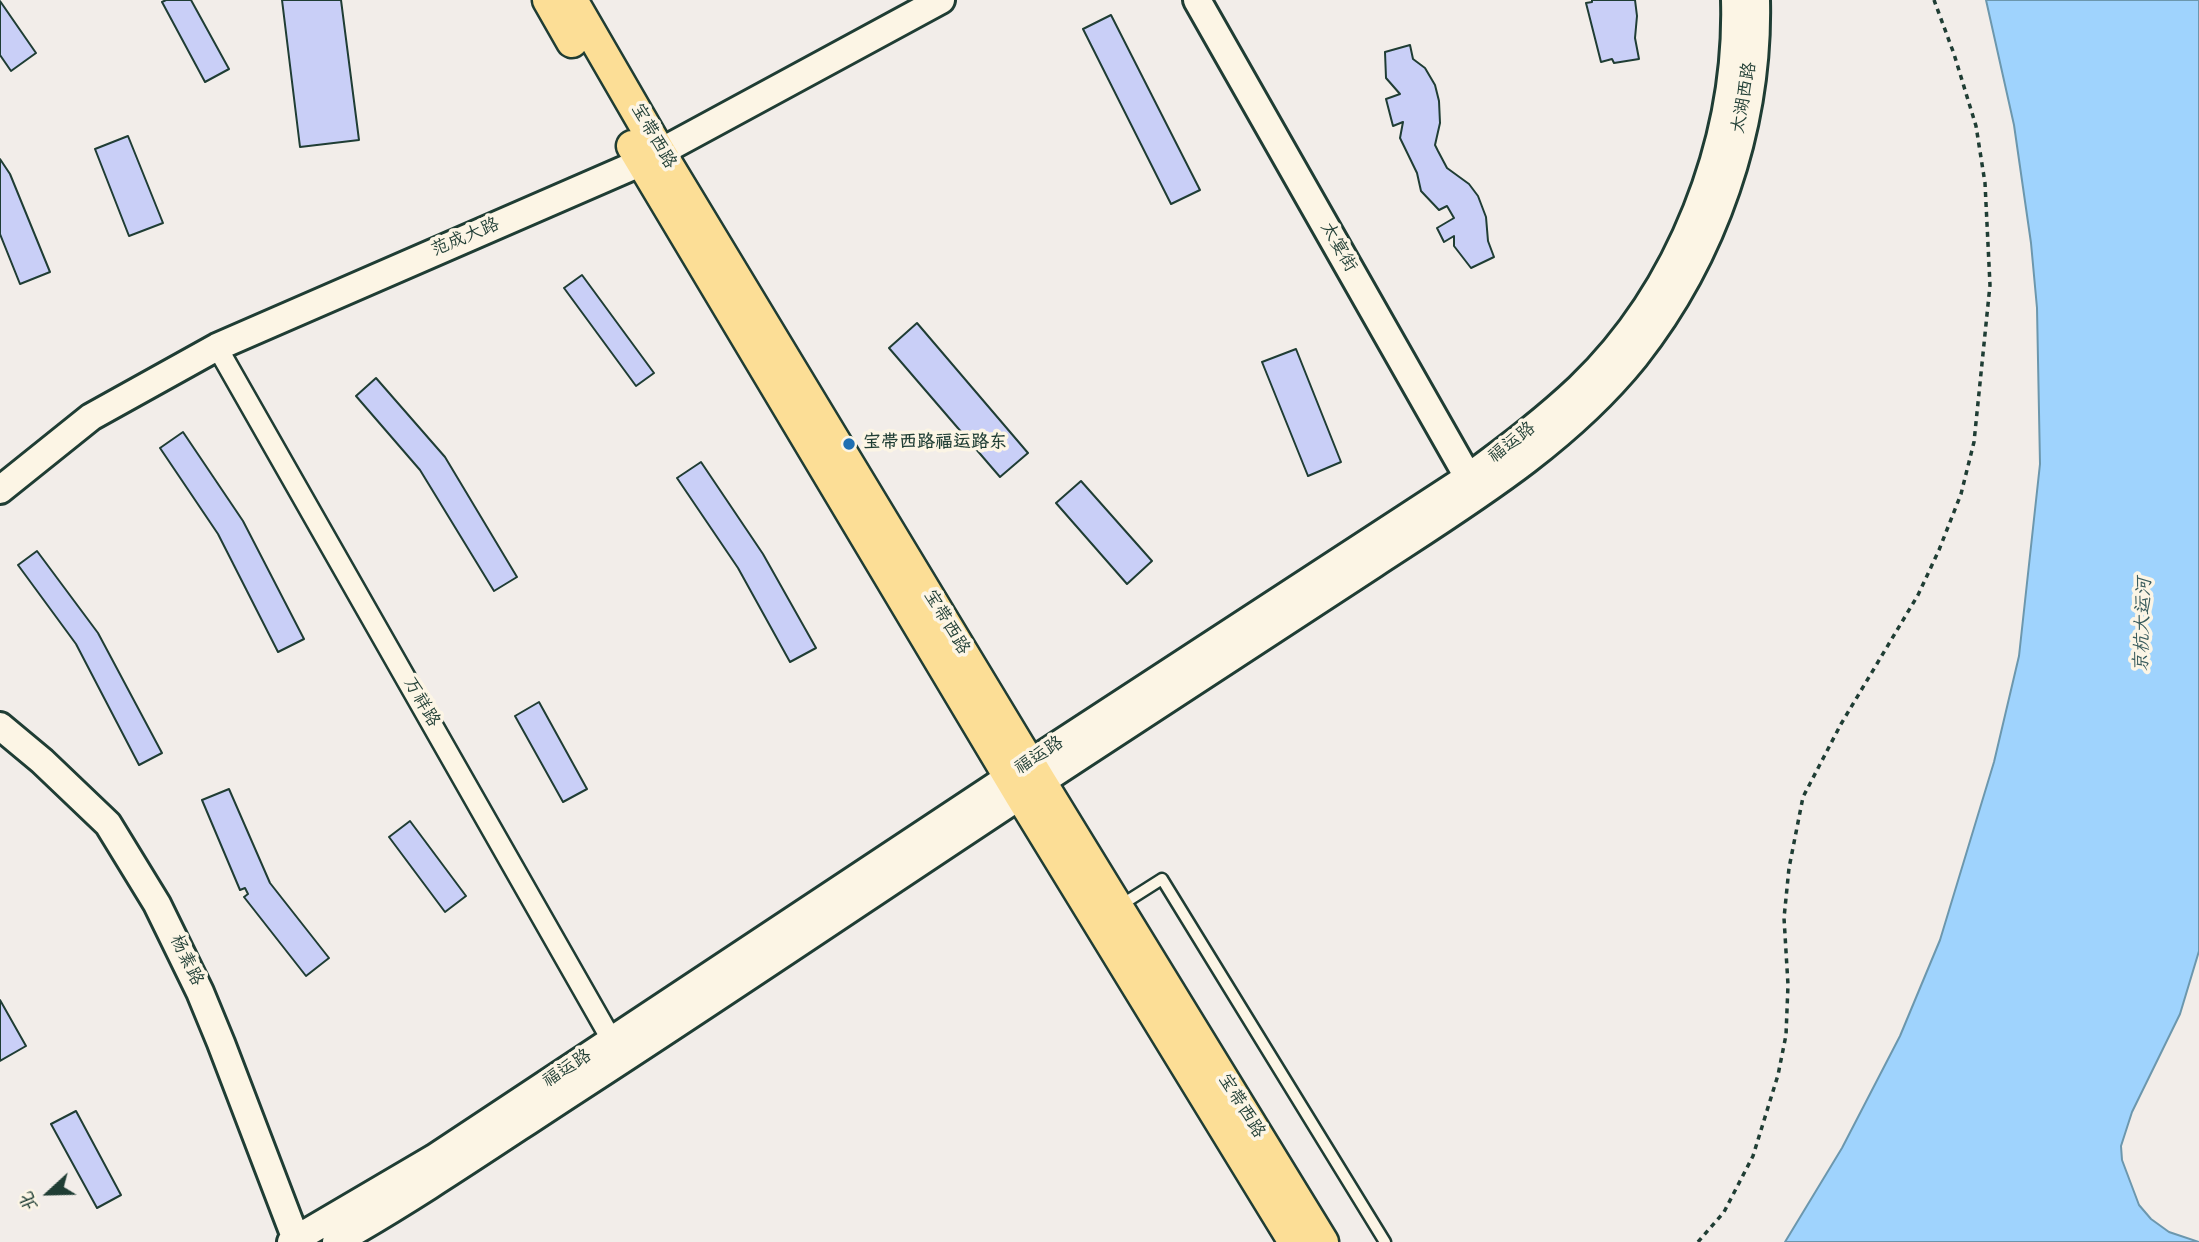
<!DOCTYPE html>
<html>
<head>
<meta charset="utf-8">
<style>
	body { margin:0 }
	#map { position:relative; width:2199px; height:1242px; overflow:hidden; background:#f2ede9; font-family:Kalam,"LXGW WenKai TC",sans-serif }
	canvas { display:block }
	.north { position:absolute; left:14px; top:1158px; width:70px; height:70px; -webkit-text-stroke:5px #fcf5e5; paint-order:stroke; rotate:248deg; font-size:19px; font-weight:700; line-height:28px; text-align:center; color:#1f3d34 }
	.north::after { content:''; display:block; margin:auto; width:24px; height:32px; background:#1f3d34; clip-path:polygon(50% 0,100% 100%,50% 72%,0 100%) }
</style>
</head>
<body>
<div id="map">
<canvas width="2199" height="1242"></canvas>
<div class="north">北</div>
</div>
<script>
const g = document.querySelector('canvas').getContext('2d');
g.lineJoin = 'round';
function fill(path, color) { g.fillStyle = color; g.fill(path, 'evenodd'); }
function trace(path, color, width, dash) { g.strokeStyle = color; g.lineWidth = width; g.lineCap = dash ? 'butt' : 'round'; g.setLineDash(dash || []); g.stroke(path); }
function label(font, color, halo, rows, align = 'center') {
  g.font = font + ' Kalam,"LXGW WenKai TC",sans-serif'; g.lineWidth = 7; g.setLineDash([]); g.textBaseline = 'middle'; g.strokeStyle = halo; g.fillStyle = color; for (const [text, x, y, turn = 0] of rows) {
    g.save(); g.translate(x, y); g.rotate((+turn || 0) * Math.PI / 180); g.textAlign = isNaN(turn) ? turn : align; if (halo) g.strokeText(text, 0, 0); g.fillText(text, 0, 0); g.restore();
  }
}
const water = new Path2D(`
	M1986,0H2199V951L2180,1014L2132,1112L2121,1146L2122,1160L2139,1205L2151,1219L2169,1232L2199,1242H1785L1842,1148L1900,1036L1940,940L1994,762L2019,656L2040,464L2037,308L2031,243L2014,125Z`);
fill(water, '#9fd3fd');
trace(water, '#6c97ad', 2);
const building = new Path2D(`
	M166,0H191L229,69L205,82L162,2Z
	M282,0H341L359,140L300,147Z
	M1592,0H1635L1637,16L1635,38L1639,59L1614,63L1612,59L1601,62L1586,3L1592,2Z
	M0,1L36,53L11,71L0,55Z
	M1111,15L1200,190L1171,204L1083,29Z
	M1410,45L1413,59L1425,68L1435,85L1439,101L1440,123L1435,145L1438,151L1447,168L1469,184L1478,196L1486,217L1488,241L1494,257L1471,268L1454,246V236L1444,242L1437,228L1454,218L1447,206L1439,210L1421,191L1417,173L1400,138L1403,122L1393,126L1386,99L1400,94L1386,78L1385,52Z
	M128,136L163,223L129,236L95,149Z
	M0,159L10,174L50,272L20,284L0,234Z
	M582,275L654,373L636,386L564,288Z
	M917,323L1028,453L1000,477L889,348Z
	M1296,349L1341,462L1308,476L1262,362Z
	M376,378L445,457L517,577L494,591L420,470L356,396Z
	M183,432L243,521L304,639L278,652L218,534L160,448Z
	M701,462L763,554L816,648L790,662L738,568L677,478Z
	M1081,481L1152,561L1127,584L1056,503Z
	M37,551L98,633L162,753L139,765L76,644L18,565Z
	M539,702L587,789L563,802L515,716Z
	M229,789L270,883L329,958L306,976L244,897L248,894L245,888L240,890L202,800Z
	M410,821L466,896L445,912L389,837Z
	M0,1000L26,1046L0,1061Z
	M76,1111L121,1195L97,1208L51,1124Z`);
fill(building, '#c9cff7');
trace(building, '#1f3d34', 2);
const lane = new Path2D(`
	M1121,905L1162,879L1385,1242`);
const street = new Path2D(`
	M217,347L618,1051`);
const secondary = new Path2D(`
	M1197,0L1476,491
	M0,490L91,417L217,347L642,162L941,0
	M0,726L42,761L108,824L157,904L200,992L221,1043L297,1242
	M291,1242L434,1158L1030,763L1467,478C1506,450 1544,421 1579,388C1681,290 1739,141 1735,0
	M336,1242C419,1195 497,1141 577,1089C750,977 921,860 1094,747C1187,686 1281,625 1374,564C1467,503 1565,444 1635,357C1714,257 1759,127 1756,0`);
const primary = new Path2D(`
	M548,0L572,42
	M572,0L660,152L1041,782L1323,1242
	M632,146L1020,795L1294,1242`);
trace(lane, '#1f3d34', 15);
trace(street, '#1f3d34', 24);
trace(secondary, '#1f3d34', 32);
trace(primary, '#1f3d34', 35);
trace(new Path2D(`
	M1698,1242L1724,1212L1753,1156L1778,1075L1786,1035L1788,985L1784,918L1789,868L1803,797L1841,724L1918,595L1939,550L1961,494L1974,442L1990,285L1985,183L1976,126L1954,54L1934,0`), '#1f3d34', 3.5, [5, 5]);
trace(lane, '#fcf5e5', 10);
trace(street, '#fcf5e5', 19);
trace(secondary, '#fcf5e5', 26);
trace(primary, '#fcde96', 30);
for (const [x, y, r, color] of [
	[849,444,7,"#1f6fb2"]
]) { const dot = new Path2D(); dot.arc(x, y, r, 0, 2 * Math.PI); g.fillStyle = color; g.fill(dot); trace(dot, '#fcf5e5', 2.5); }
label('18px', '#1f3d34', '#fcf5e5', [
	["太湖西路",1746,98,-80],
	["宝带西路",652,137,60],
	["范成大路",466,239,-23],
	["太宴街",1337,248,60],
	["福运路",1513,444,-38],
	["宝带西路",945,623,59],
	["万祥路",420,703,60],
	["福运路",1040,757,-33],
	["杨素路",185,961,64],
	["福运路",568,1070,-33],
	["宝带西路",1240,1107,58]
]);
label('bold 18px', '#1f3d34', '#fcf5e5', [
	["宝带西路福运路东",863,444]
], 'left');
label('italic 19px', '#395b5c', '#fcf5e5', [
	["京杭大运河",2145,625,-88]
]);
</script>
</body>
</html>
